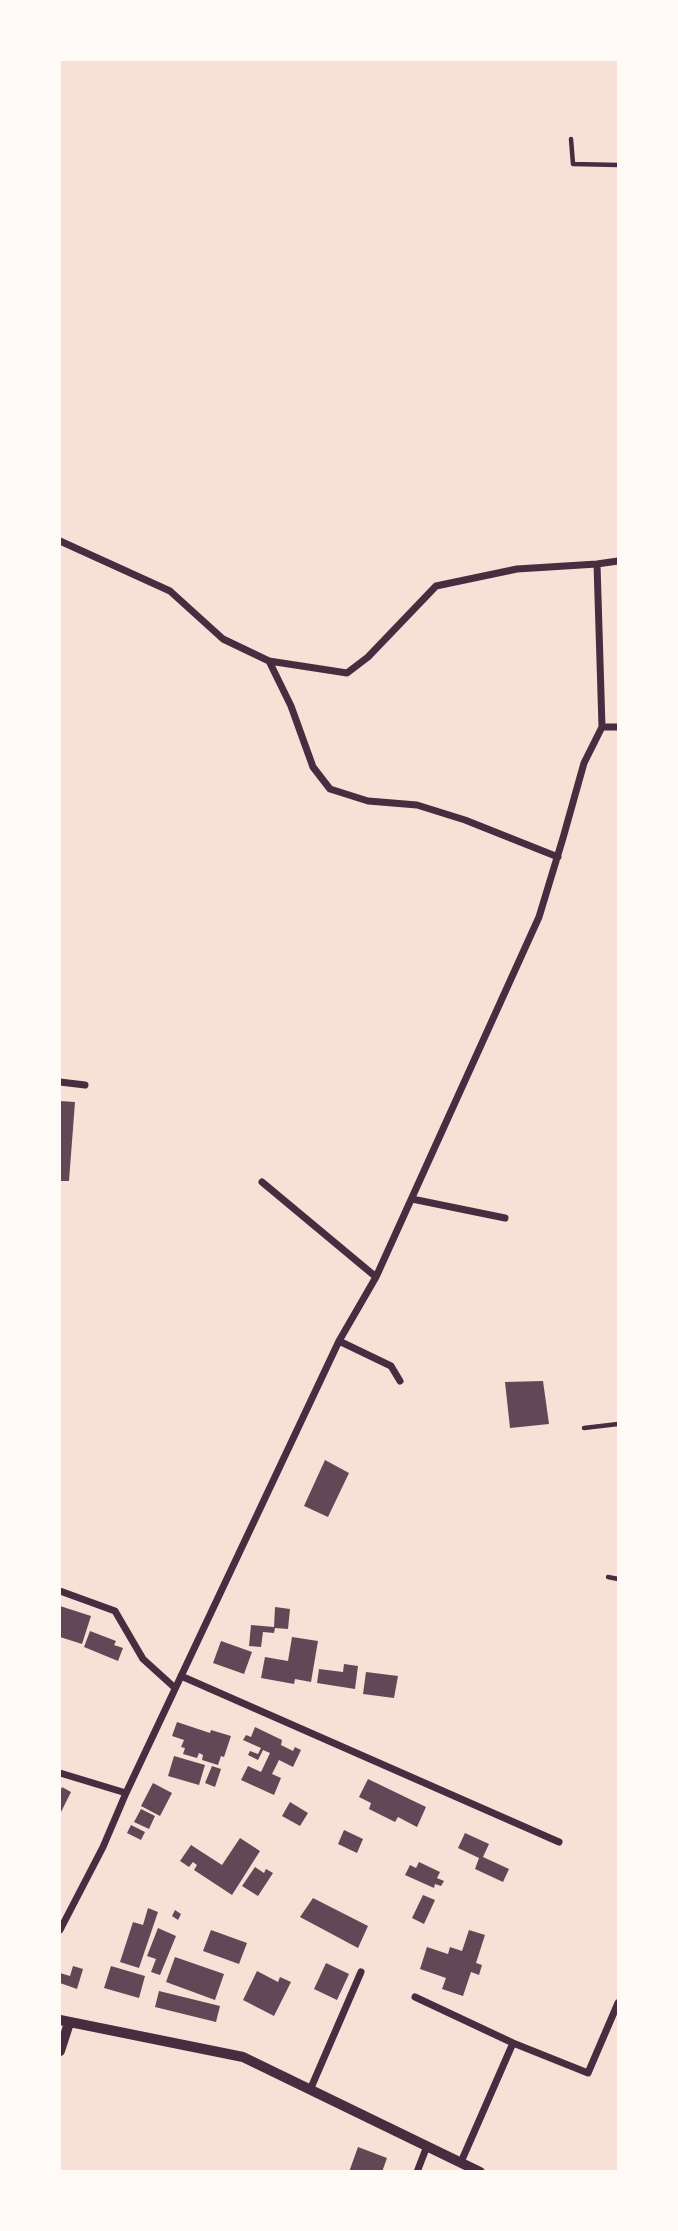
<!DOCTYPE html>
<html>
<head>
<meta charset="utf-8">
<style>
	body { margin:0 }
	#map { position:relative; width:678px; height:2231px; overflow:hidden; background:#f7e1d7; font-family:Barlow,sans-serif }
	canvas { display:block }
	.frame { position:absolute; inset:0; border:61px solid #fffaf5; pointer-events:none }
</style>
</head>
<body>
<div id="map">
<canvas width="678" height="2231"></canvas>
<div class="frame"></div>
</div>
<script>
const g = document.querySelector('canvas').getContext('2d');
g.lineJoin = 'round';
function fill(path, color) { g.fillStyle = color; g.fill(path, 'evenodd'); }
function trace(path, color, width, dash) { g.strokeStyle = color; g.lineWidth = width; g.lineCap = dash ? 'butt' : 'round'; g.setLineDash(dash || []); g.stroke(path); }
fill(new Path2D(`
	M60,1101L75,1102L69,1181H60Z
	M543,1381L549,1424L510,1428L505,1382Z
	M325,1460L349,1473L328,1517L304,1506Z
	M60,1606L91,1616L82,1644L60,1637Z
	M275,1607L290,1609L288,1629L275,1628L274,1633L263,1632L261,1647L249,1646L251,1625L274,1627Z
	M90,1631L116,1641L114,1645L123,1648L118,1661L84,1647Z
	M292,1637L318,1641L311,1682L295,1679L294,1684L261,1678L265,1657L288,1661Z
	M221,1641L252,1652L244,1674L213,1663Z
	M344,1664L358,1666L355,1689L317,1683L319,1669L343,1672Z
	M366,1672L398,1676L394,1698L363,1694Z
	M177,1722L210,1733L211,1730L231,1736L224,1757L221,1756L218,1765L202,1760L203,1755L199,1753L197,1758L183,1754L185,1748L181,1747L184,1740L172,1736Z
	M255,1727L282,1740L281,1745L293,1751L295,1747L301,1750L293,1767L279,1760L272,1774L281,1778L274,1795L241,1780L248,1766L261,1772L270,1753L263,1750L258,1760L248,1755L250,1751L258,1754L261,1748L243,1740L246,1735L251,1737Z
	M174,1756L205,1765L199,1785L168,1776Z
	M212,1766L221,1769L215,1787L205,1783Z
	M368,1779L426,1807L417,1827L398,1817L395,1822L369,1809L371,1803L359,1797Z
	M153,1783L172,1793L160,1816L141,1806Z
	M62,1787L71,1792L60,1814V1792Z
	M290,1802L308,1813L300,1826L282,1816Z
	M141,1809L155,1816L149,1829L134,1822Z
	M131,1825L145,1832L141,1840L127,1833Z
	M344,1830L363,1839L357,1853L338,1844Z
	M465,1833L489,1844L483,1857L509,1869L503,1882L475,1869L479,1858L458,1848Z
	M240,1838L260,1851L232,1895L194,1870L197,1865L193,1862L189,1867L180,1861L191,1845L222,1865Z
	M419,1862L440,1872L437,1878L444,1881L441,1886L435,1884L434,1888L405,1875L410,1865L416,1868Z
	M255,1867L264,1873L266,1869L273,1873L258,1896L242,1886Z
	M423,1895L435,1900L424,1924L412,1918Z
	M313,1898L368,1926L358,1948L300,1917Z
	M148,1908L158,1912L139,1968L120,1962L133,1922L143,1925Z
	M175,1910L181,1914L178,1920L172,1916Z
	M158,1928L176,1936L160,1975L151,1972L156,1959L147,1956Z
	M211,1930L247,1943L239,1964L203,1951Z
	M469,1930L485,1935L476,1963L482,1965L479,1975L471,1972L463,1996L442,1989L446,1978L420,1969L427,1947L448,1954L450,1947L462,1951Z
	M175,1957L224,1974L215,2000L166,1982Z
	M326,1963L349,1974L337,2000L314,1989Z
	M73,1966L83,1969L77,1989L60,1983V1973L70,1976Z
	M111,1966L145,1976L139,1998L104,1988Z
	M257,1971L278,1982L280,1977L291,1982L274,2016L243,2000Z
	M159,1991L220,2006L216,2022L155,2007Z
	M358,2147L387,2158L382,2172H349Z`), '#644757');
trace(new Path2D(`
	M571,139L573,164L618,165
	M584,1428L618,1424
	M608,1577L618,1579`), '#4a2c40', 4.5);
trace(new Path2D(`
	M60,541L170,591L223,639L269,661L347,673L368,657L436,586L517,569L597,564L618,561
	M597,564L602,727
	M269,661L291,706L313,767L330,789L368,801L417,805L465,820L558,857
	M60,1082L85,1085
	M262,1182L376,1277
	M412,1199L505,1218
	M339,1341L391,1366L400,1381
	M60,1591L115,1611L143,1659L175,1688
	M181,1676L559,1842
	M60,1773L126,1793
	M60,1930L103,1847L126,1793L339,1341L376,1277L539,917L563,838L584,763L602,727H618
	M415,1997L513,2043L588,2073L618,2003
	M310,2090L361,1972
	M461,2162L513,2043
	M417,2172L427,2146`), '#4a2c40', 7);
trace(new Path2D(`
	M60,2020L243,2057L480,2172
	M60,2051L69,2023`), '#4a2c40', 10);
</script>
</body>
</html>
